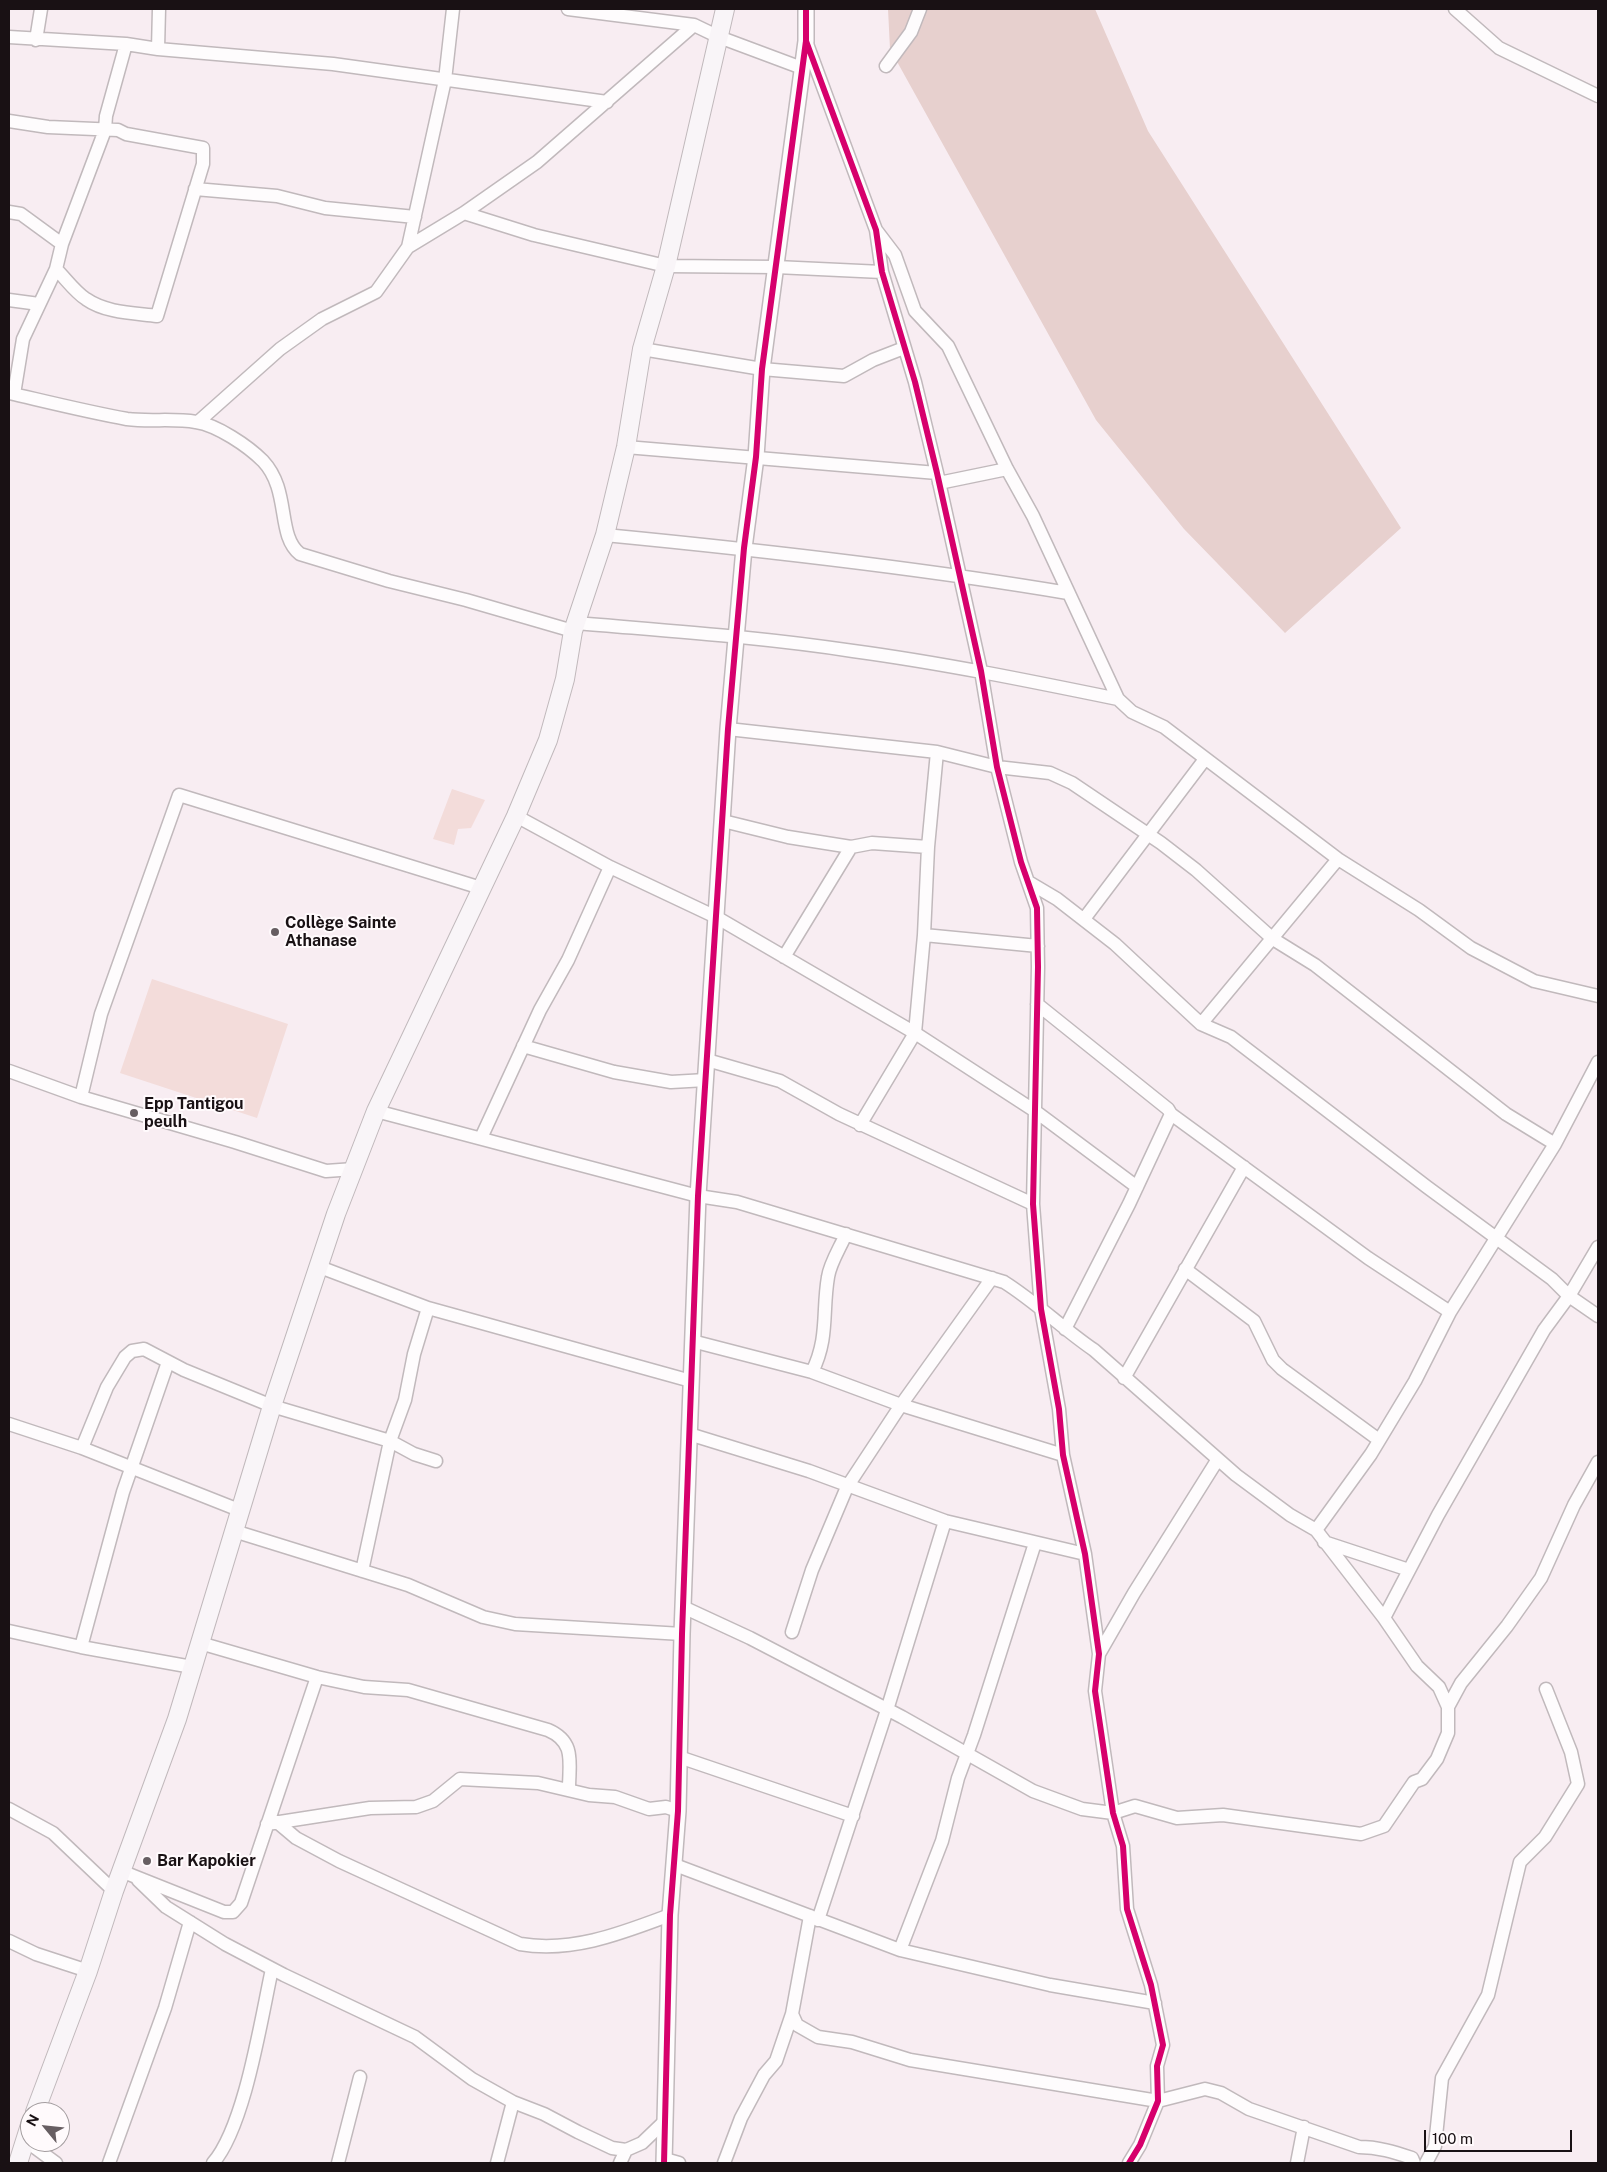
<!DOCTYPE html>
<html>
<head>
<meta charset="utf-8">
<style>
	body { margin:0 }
	#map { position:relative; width:1607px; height:2172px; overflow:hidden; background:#f8edf2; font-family:"Public Sans",sans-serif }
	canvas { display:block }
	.frame { position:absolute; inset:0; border:10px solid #191114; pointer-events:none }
	.north { position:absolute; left:20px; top:2102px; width:50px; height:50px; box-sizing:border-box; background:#fffafc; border:1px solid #a39d9f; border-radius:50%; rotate:298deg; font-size:14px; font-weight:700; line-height:20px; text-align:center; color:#191114 }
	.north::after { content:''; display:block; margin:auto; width:18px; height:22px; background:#675e62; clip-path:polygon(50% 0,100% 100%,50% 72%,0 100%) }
	.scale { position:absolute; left:1424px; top:2130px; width:148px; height:22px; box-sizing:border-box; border:2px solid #191114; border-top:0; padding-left:6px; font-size:15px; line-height:18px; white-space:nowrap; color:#191114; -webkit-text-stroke:4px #fffafc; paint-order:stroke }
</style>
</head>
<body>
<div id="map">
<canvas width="1607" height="2172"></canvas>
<div class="frame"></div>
<div class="north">N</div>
<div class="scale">100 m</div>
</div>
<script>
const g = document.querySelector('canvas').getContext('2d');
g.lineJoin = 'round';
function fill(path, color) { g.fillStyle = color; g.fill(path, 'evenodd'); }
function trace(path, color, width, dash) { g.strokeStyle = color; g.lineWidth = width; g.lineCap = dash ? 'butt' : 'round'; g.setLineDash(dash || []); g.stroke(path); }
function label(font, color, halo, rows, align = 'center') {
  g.font = font + ' "Public Sans",sans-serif'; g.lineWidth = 4; g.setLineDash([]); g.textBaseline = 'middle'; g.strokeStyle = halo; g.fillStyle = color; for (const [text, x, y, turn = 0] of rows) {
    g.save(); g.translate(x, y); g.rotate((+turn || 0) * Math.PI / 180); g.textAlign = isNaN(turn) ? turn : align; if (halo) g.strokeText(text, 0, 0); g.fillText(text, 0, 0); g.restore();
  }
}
fill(new Path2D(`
	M452,789L485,800L471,828L458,829L454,845L433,839Z
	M152,979L288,1024L257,1118L120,1073Z`), '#f3dcda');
fill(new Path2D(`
	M888,9H1095L1148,131L1401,528L1285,633L1184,529L1096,420L890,49Z`), '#e7d0ce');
const minor = new Path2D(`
	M568,9L694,25L719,37L802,68
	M1455,9L1499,48L1598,96
	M9,37L126,44L158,49L333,64L607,102
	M36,40L41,9
	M806,41L876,230L882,272L915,382L937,473L981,671L997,767L1021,862L1037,908L1038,967L1033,1204L1041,1309L1059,1409L1063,1455L1085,1554L1099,1654L1095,1691L1113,1813L1123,1846L1127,1909L1151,1985L1163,2045L1157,2066L1158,2101L1140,2145L1129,2163
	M158,49L159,9
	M886,66L911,32L920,9
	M9,121L48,127L118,130L126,134L203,148V164L157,316C134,313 106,313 86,299C75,292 66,279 56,269
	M195,189L277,196L325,208L415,217
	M9,212L21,214L62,244
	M464,213L534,235L666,266L776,267L882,272
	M876,230L895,255L915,311L948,346L1007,469L1033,516L1118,699L1132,712L1164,727L1338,859L1201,1024
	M408,247L445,80L453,9
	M9,300L39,304
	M642,349L762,369L844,376L873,360L904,348
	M9,393C48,402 88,412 127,419C150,422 173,418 196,422C217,425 248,446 263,461C291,491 276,535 300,554L389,581L466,600L573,631
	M14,394L23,339L56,269L62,244L105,130L106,116L126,44
	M198,422L280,349L322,319L376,292L408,247L464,213L537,162L694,25
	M626,447L937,473
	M939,483L1007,469
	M605,535C760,550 914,567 1068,593
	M577,623C669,631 761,637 853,651C942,663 1030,681 1118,699
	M728,729L937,752L997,767L1050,773L1072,783L1161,843L1196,870L1273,939L1315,965L1506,1114L1555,1144
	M516,816L610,867
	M723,821L788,837L851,847L872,843L928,847
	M1338,859L1419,910L1471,948L1534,981L1598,996
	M1030,883L1057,899L1115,944L1201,1024L1231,1037L1427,1187L1552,1279L1569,1296L1598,1316
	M1084,919L1205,759
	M924,935L1038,946
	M784,957L851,847
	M1037,1004L1168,1109L1171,1114L1129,1204L1065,1329
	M523,1046L614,1072L671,1082L706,1080
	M707,1060L780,1081L839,1114L1033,1204
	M9,1071L81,1097L235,1142L326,1171L354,1169
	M81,1097L101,1014L179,795L481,888
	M376,1111L698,1196L737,1202L1004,1282C1036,1302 1063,1329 1094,1350L1236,1475L1290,1515L1316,1530L1384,1618L1438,1515L1544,1330L1569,1296L1598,1247
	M1171,1114L1368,1258L1450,1312
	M860,1125L915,1033L924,935L928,847L937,752
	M481,1138L540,1010L568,960L610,867L716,917L915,1033L1035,1111L1137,1187
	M317,1266L428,1308L691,1381
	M1185,1269L1254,1321L1273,1360L1282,1369L1379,1440
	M692,1341L812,1372L901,1405L1063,1455
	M812,1372C829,1338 822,1312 828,1277C830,1263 840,1248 846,1234
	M1124,1378L1244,1167
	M9,1424L82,1448L239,1510
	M689,1434L809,1471L945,1521L1085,1554
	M82,1448L107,1387L125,1357L132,1351L144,1349L184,1370L272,1406L390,1441L414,1454L436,1461
	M1316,1530L1371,1454L1415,1381L1450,1312L1555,1144L1598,1062
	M234,1531L408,1585L483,1617L515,1624L682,1634
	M1324,1542L1409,1570
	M362,1571L390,1441L405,1400L414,1354L428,1308
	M683,1607L750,1638L902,1717L1033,1791L1082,1809L1113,1813L1135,1806L1177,1818L1223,1815L1361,1834L1384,1826L1414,1782L1422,1779L1437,1759L1448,1733V1707L1439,1687L1417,1666L1384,1618
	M9,1631L81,1647L192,1667
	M792,1632L812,1570L847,1487L901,1405L992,1278
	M200,1643L317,1677L364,1687L408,1690L548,1730C576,1742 569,1763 569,1789
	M81,1647L123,1492L168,1362
	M1099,1654L1134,1593L1218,1459
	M1448,1707L1461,1683L1507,1626L1541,1578L1574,1505L1598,1462
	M679,1757L853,1816
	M9,1809L53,1833L114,1891
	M277,1822L296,1838L339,1861L520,1944C572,1953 622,1933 670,1915
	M267,1824L370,1808L416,1807L433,1801L460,1779L538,1783L589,1795L615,1797L649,1809L666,1807L678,1811
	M675,1865L900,1950L1050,1985L1155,2003
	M121,1871L224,1912H233L241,1903L317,1677
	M138,1880L166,1907L225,1944L284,1975L415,2037L472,2079L513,2102L544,2114L578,2132L612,2148L626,2150L642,2143L666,2120
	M818,1920L887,1710L945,1521
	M9,1941L36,1954L88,1971
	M900,1950L942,1841L958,1778L974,1735L1035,1543
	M792,2014L797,2025L818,2037L852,2042L910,2060L1158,2101L1205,2089L1221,2093L1249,2109L1359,2147C1378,2147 1394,2152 1412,2158L1414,2163
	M26,2141L56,2163
	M665,2159L679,2163
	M109,2163L165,2008L190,1922
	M213,2163C245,2126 261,2019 272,1969
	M338,2163L360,2077
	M497,2163L513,2102
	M620,2163L626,2150
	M724,2163L741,2118L764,2075L776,2061L792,2014L810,1916
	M1297,2163L1304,2127
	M1426,2163L1435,2146L1442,2078L1488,1995L1520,1862L1545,1837L1578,1784L1571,1752L1546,1689`);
const tertiary = new Path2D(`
	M664,2163L670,1915L678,1811L682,1634L698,1196L728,729L744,548L756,457L762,369L806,41V9`);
const secondary = new Path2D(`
	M35,2112L88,1971L114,1891L177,1719L272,1406L336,1214L376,1111L516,816L548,740L565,679L573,631L605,535L626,447L642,349L666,266L725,9
	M18,2163L30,2125`);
trace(minor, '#c1b9bc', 15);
trace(tertiary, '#c1b9bc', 18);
trace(secondary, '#c1b9bc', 20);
trace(minor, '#fefcfd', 12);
trace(tertiary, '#fefcfd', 15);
trace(secondary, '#f9f5f8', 18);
trace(new Path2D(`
	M806,41L876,230L882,272L915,382L937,473L981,671L997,767L1021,862L1037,908L1038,967L1033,1204L1041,1309L1059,1409L1063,1455L1085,1554L1099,1654L1095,1691L1113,1813L1123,1846L1127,1909L1151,1985L1163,2045L1157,2066L1158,2101L1140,2145L1129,2163
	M664,2163L670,1915L678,1811L682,1634L698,1196L728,729L744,548L756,457L762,369L806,41V9`), '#d6006c', 6);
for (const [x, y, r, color] of [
	[275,932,5,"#675e62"],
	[134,1113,5,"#675e62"],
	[147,1861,5,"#675e62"]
]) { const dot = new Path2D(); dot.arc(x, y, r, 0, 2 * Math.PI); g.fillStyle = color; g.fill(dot); trace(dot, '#fffafc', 2); }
label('bold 16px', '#191114', '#fffafc', [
	["Collège Sainte",285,923],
	["Athanase",285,941],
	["Epp Tantigou",144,1104],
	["peulh",144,1122],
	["Bar Kapokier",157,1861]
], 'left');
</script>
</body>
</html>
